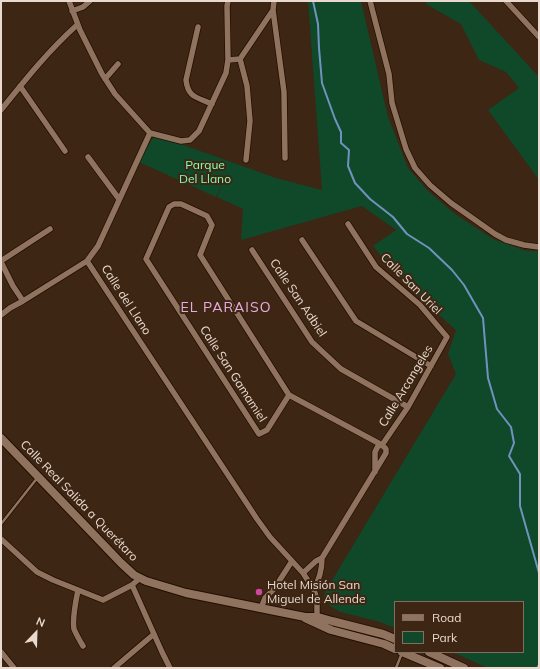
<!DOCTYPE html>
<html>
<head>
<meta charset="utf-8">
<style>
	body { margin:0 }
	#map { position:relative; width:540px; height:669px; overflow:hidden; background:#3d2613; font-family:Mulish,sans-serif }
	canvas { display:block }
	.frame { position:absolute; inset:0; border:2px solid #e9d9ce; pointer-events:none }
	.legend { position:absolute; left:394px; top:601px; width:130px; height:52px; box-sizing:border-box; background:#3d2613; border:1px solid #826e5e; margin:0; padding:5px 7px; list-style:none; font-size:12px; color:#e9d9ce }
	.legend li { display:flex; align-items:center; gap:8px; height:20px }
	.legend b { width:20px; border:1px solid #826e5e }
	.north { position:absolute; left:16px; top:613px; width:40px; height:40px; -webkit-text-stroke:3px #3d2613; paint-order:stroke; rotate:23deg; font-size:11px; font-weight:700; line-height:16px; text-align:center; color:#e9d9ce }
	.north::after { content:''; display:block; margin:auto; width:14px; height:18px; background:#e9d9ce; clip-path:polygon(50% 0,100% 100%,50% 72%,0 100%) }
</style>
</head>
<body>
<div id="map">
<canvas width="540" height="669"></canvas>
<div class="frame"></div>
<ul class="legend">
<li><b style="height:5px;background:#8f735f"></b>Road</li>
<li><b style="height:11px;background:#10482a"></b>Park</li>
</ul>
<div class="north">N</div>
</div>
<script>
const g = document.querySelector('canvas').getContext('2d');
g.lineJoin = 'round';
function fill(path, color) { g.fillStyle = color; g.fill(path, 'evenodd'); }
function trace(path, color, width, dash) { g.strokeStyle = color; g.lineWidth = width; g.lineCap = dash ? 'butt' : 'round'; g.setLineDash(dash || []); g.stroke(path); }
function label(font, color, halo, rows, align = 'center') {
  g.font = font + ' Mulish,sans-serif'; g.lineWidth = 4; g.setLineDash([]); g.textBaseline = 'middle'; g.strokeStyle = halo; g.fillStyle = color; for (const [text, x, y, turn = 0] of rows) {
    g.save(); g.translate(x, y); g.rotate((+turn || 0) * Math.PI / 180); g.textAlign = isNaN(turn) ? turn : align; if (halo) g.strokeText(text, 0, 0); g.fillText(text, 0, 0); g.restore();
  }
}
fill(new Path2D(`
	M308,1H361L388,117L408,168L428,191L455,214L493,239L526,251H539V668H488L452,652H523V602H395V628L377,621L340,612L330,606L324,597L325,592L456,374L448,354L456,330C427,304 397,277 373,246L396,230L362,206L241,240L243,209L217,197L224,180L216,197L139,162L154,136L178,143L276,178L322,190Z
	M425,1H469L539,77V180L488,110L519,88L506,72L479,60L461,24L426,4Z`), '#10482a');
trace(new Path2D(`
	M313,1L318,24L319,48L322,83L335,119L341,132V143L349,150L348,166L355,183L370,199L393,217L407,234L429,248L452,270L464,285L483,318L488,378L497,409L511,427L514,443L509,456L520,474V506L539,573
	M537,668L539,665`), '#7093be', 2);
const lane = new Path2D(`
	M1,524L38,477
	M396,668L402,653`);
const street = new Path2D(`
	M69,1L80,30L102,74L115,94L150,133
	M370,1L389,74L392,103L406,149L415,168L430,185L451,203L495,234L506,240L524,245L539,247
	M506,1L539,37
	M273,10L284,92L285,158
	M72,11L83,7L90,1
	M198,27L186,80C188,98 197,97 212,104
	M240,59L247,86L250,121L246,160
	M228,60L240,59L273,10L274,1
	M105,79L118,64
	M20,86L65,151
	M1,110C25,80 49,50 77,25
	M150,133L181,141L190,140L199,131L226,73L228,60L227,6L228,1
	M88,157L119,199
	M348,224L376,267L420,305L447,337L408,407L382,445L378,446L375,452V472
	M302,240L356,321L431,366
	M252,250L312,342L341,369L408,407
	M1,261L50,229
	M87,261L257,519L270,537L303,573L314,590L317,599V619
	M1,262L13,286L23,301
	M1,315L10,308L23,301L87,261L98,246L150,133
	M289,395L267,430L259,434L146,259L169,207L174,204H181L207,216L212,225L200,255L289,395L382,445L386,449V453L322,558C322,571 319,578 314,590
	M1,539L37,572L53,580L103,600L132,585L140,578
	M303,573L316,561L322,558
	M132,585L162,652L170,668
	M78,590C76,600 72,619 74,629C76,634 80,641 83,646
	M261,608L265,598L274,589L292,561
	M1,652L14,668
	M114,668L154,634`);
const secondary = new Path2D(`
	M1,438L121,563L134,575L146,581L186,593L305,617H318L332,621L383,634L395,639
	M305,618L331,630L384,644L395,649
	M402,652L440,668
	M429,652L464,668`);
trace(lane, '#230e00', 4);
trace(street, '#230e00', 7);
trace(secondary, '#230e00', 10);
trace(lane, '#8f735f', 2.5);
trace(street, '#8f735f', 5.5);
trace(secondary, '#8f735f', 8);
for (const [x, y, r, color] of [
	[259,592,4,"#d1479c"]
]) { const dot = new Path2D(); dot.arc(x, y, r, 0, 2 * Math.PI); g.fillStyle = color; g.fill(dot); trace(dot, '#3d2613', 1.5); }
label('12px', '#86ffb6', '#3d2613', [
	["Parque",205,165],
	["Del Llano",205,179]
]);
label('12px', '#e9d9ce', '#3d2613', [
	["Calle San Uriel",411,284,45],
	["Calle San Adbiel",298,298,56],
	["Calle del Llano",126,300,57],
	["Calle San Gamamiel",233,374,57],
	["Calle Arcangeles",406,386,-59],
	["Calle Real Salida a Querétaro",79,501,46]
]);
label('12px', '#e9d9ce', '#3d2613', [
	["Hotel Misión San",267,585],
	["Miguel de Allende",267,599]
], 'left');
g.letterSpacing = '1px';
label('14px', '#e9aade', '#3d2613', [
	["EL PARAISO",226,308]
]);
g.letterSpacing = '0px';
</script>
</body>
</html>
